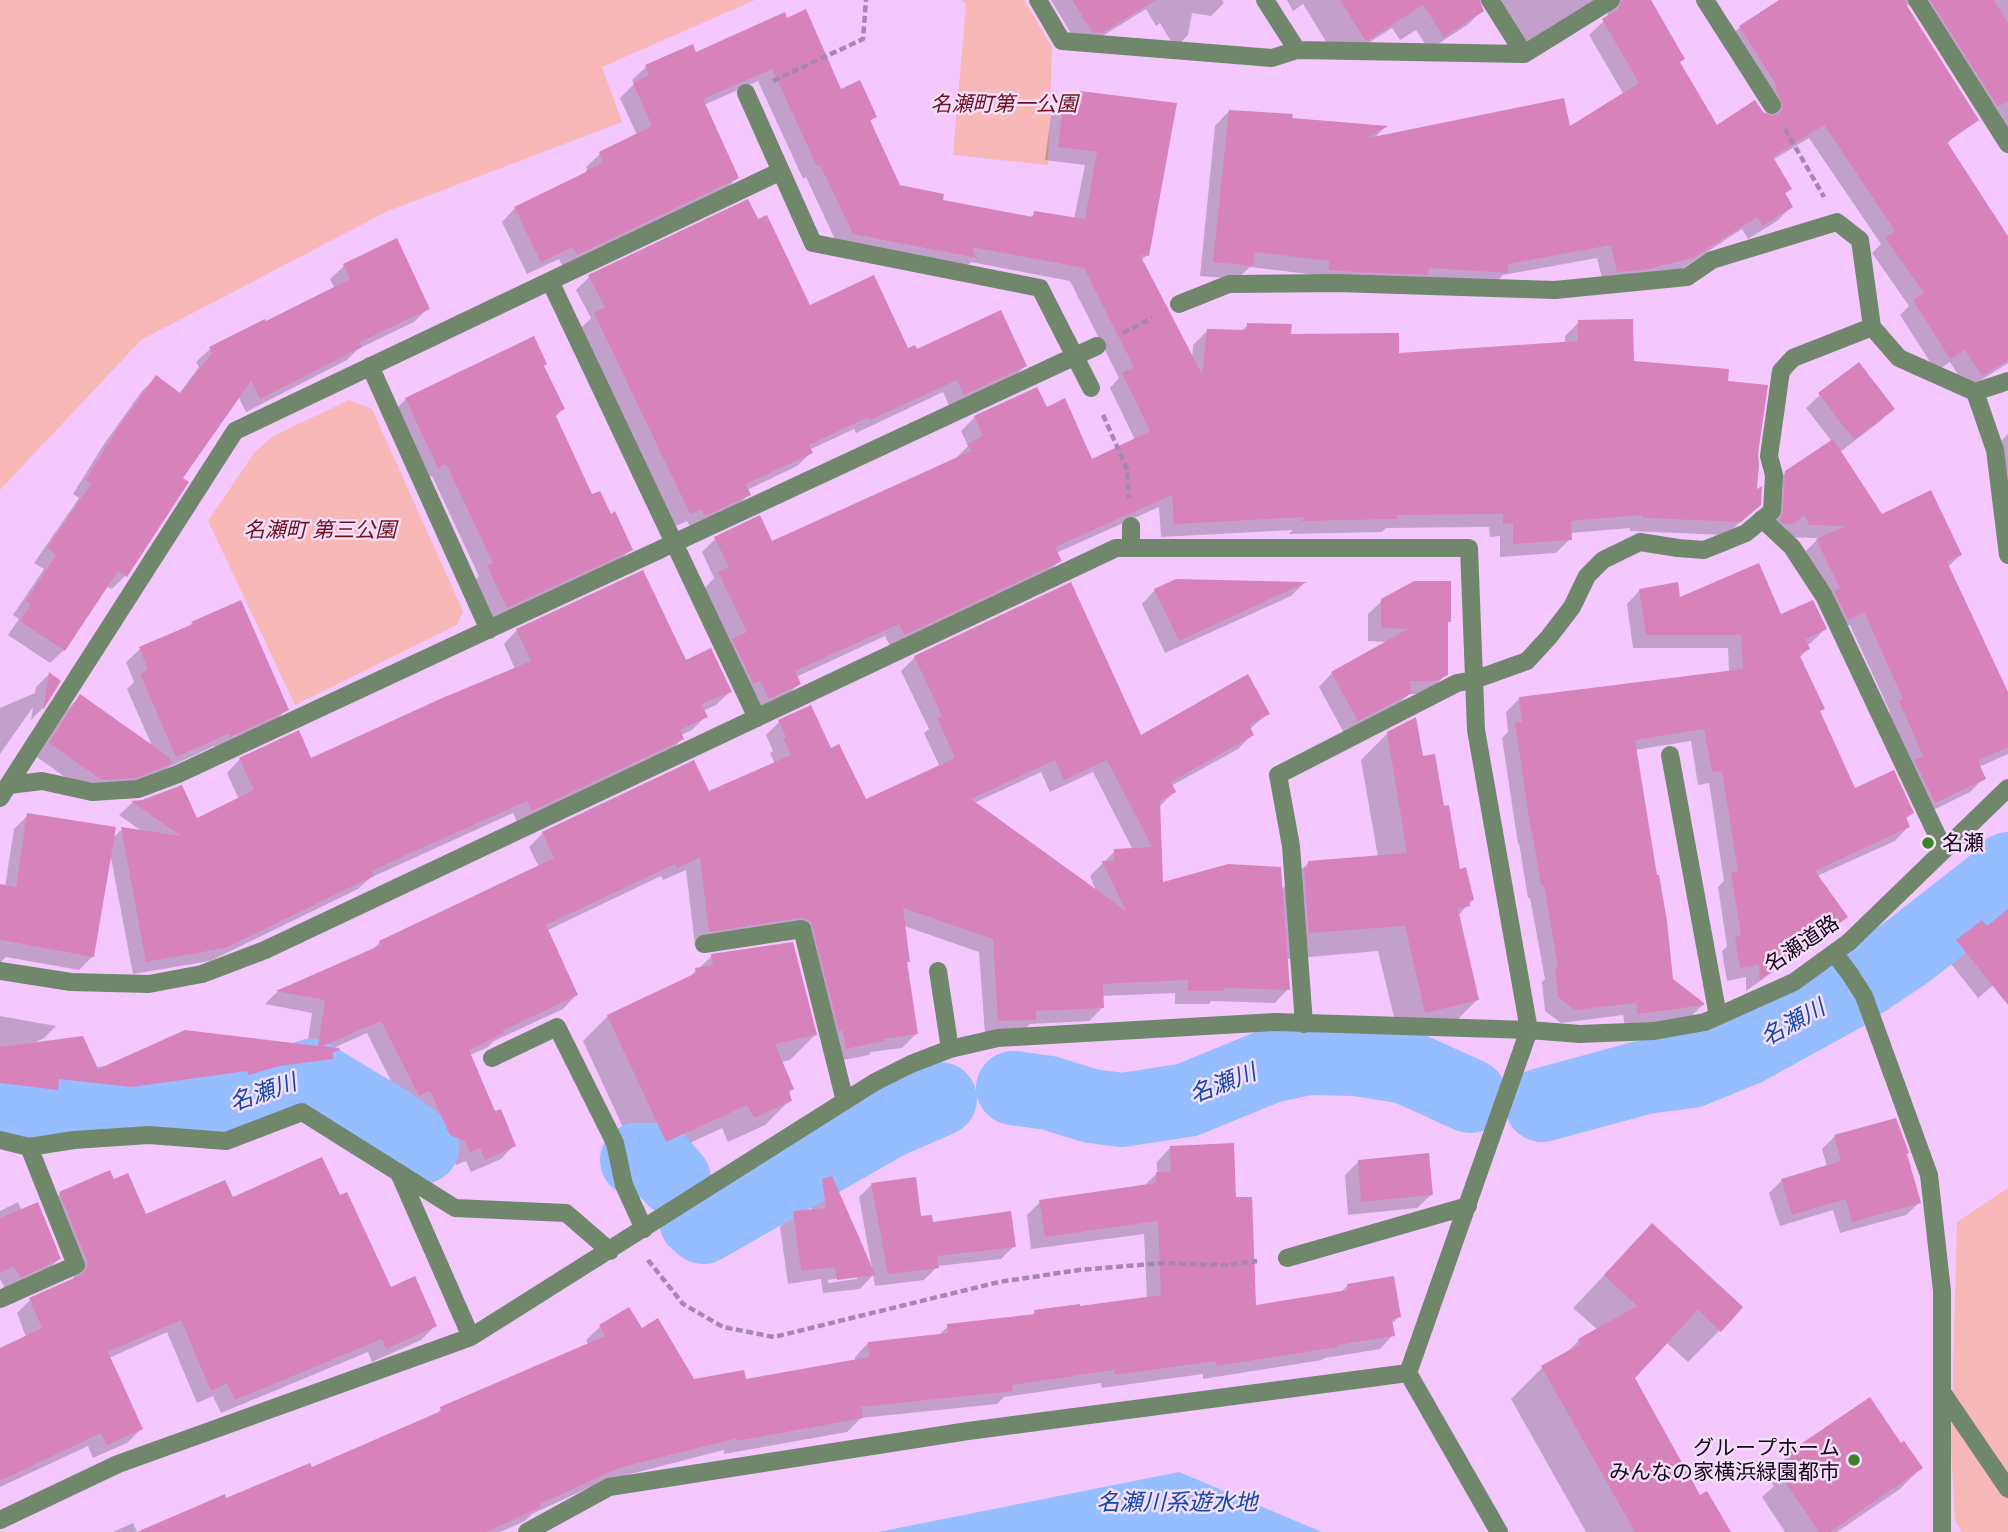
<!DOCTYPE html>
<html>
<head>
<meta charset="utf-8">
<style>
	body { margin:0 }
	canvas { display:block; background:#f4c8fe }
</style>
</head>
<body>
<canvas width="2008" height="1532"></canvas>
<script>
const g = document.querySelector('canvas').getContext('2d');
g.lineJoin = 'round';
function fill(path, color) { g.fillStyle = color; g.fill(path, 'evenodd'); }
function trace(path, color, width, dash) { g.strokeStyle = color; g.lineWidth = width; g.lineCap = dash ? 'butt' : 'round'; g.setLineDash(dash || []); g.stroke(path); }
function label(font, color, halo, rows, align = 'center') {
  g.font = font + ' "Playfair Display","Noto Sans JP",serif'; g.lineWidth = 5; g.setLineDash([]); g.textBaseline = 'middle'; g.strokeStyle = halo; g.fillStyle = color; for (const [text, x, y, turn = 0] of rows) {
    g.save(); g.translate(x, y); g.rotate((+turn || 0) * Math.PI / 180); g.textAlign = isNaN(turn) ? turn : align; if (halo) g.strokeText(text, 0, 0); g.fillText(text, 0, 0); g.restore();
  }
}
fill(new Path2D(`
	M0,0H755L602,67L622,122L388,211L141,340L0,490Z
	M962,0H1024L1052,47L1048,165L953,155L966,5Z
	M349,400L372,409L463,611L457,625L295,705L208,521L254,453L273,436Z
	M2008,1188V1532H1962L1955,1522L1951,1448L1957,1222Z`), '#f8b8b7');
fill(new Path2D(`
	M1179,1472L1322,1532H878Z`), '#96bdff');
fill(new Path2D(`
	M1051,0H1222L1224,3L1211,16L1192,13L1188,35L1175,48L1160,23L1156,26L1146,9L1088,45H1078Z
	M1287,0H1476L1482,11L1467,25L1429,50L1416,30L1400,40L1392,28L1353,53H1333L1303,4L1293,11Z
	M1478,0H1649L1679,63L1716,128L1762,113L1768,116L1726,41L1740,27L1783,0H2008V129L1913,8L1903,2L1956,134L1947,144L2008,240V363L1967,389L1950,362L1936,371L1900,315L1909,306L1872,253L1881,244L1809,138L1773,160L1790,188L1784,195L1791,207L1777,221L1748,239L1742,229L1677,272L1604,286L1597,258L1503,275L1492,286L1316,275L1250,267L1237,279L1200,276L1215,126L1229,111L1290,120L1384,128L1373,139L1569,129L1624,95L1589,35L1608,17L1607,8L1525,44L1488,12Z
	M784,14L840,91L875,117L869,122L899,186L941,202L1030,218L1035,213L1074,219L1085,165L1045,160L1051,114L1064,100L1072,101L1080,93L1147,255L1141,261L1192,359L1193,345L1207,331L1240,332L1248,325L1289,336L1397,355L1565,343V336L1579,322L1632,362L1726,383L1756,454L1755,493L1759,505L1726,535L1630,531V528L1570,533V539L1556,553L1500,557V536L1490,537L1489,527L1386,528L1382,532L1289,534L1293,530L1161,537L1159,507L1056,553L1060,561L1046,574L891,648L885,636L796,677L799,684L785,697L755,712L719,654L731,642L705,588L714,578L702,552L716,538L771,543L955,459L968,446L961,431L975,417L1046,409L1092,461L1135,440L1110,388L1119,378L1070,281L971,262L962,271L839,248L806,177L803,179L758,81L704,105L737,178L723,192L563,268L559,259L527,274L502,222L515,208L583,176L588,171L586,167L600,154L637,135L620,98L634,84L632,80L646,67L692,46L696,54Z
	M396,241L428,308L414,322L358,349L347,360L246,412L238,396L180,478L186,482L125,576L112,589L106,586L64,650L50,663L8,635L19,619L13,615L44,569L34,563L79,498L73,494L104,444L142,391L156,378L179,394L199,367L196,362L210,349L335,289L330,279L344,266Z
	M589,277L809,307L907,351L1025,366L1012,379L950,408L943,392L856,433L854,429L809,450L811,453L797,466L747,490L749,494L735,508L691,528L687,521L676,526L581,328L591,318L576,290Z
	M542,367L563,409L555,417L591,497L631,549L617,563L493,621L474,581L479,576L432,476L424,480L392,413L406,399Z
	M1820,395L1893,409L1879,422L1840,452L1806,408Z
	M2008,434V517L1996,446Z
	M1786,472L1960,555L1948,567L2008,702V754L1979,767L1984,778L1970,792L1921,816L1886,716L1890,712L1850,625L1834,632L1803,554L1819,538L1769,537L1772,486Z
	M1177,580L1303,584L1291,596L1165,653L1142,604L1155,590Z
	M1640,590L1679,600L1780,617L1825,629L1811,643L1806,645L1808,649L1799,658L1818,712L1855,790L1912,813L1905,820L1908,827L1895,841L1817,876L1846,917L1832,930L1746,991V977L1727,981L1722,951L1727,946L1718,887L1724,881L1709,783L1698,785L1691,741L1635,750L1672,980L1703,1005L1689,1018L1625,1027L1623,1015L1561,1023L1545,1011L1542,982L1545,979L1530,898H1528L1519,843L1518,844L1502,738L1508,732L1506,712L1520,698L1729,672L1728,648H1633L1627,604Z
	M1383,600L1449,621L1446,624L1447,674L1432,688L1420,694H1409L1396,707L1344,733L1319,687L1332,673L1389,642L1368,641V614Z
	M240,603L287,709L273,723L216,750L214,746L165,769L156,777L87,793L37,757L67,710L80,696L153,748L127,689L134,682L126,662L140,649L188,628L192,624Z
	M517,630L685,662L730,692L716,705L703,711L705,717L692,730L681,735L682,739L669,753L518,824L513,813L416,857L370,878L358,889L210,961L133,974L110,853L93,956L79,970L6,957L0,963V886L5,887L14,829L28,815L112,839L122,829L143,832L119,815L132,803L142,801L196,821L239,800L227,773L240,759L310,761L515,669L504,644Z
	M915,657L1141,737L1268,713L1249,730L1252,735L1238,749L1171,786L1174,792L1159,807L1162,884L1281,890L1308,863L1378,857L1361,760L1388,733L1421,758L1442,808L1458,871L1472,900L1458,916L1477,1000L1451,1026L1399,1038L1378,951L1286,959L1288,989L1275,1003L1211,1001L1209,1004H1175V993L1102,996L1103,1007L1089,1021L1030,1024L1021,1033L985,1034L979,952L904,926L908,961L906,963L916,1034L902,1048L871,1052L869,1055L833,1062L798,936L786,931L695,945L686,870L663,880L661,876L546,931L576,995L563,1009L494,1041L488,1047L470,1055L494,1114L514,1145L501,1159L471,1172L466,1161L456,1165L452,1154L437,1148L416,1103L405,1109L367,1033L331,1049L337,1050L317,1072L265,1079L235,1087L234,1084L117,1100L53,1093L42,1103L0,1098V1016L56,1026L44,1038L32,1044L97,1071L307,1046L312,1013L265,1004L277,992L371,951L380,942L539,867L529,847L543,833L708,794L775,764L770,753L773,751L766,735L779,722L830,750L866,801L940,767L924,733L929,729L901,671ZM1041,772L1050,792L1093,772L1133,850L1115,851L1090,876L1097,893L974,803Z
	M49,674L59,681L42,709L31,720L33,707L0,754V708L35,693L36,687Z
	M1986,928L2008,929V973L1978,998L1944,955L1958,942Z
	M712,956L815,1035L790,1060L781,1062L792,1088L788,1093L790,1100L765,1125L728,1142L722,1128L641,1166L583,1041L608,1016L685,981Z
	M1835,1136L1905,1155L1919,1203L1906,1215L1840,1233L1833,1210L1780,1226L1769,1193L1781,1181L1827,1167L1822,1149Z
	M1170,1148L1234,1199L1254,1307L1340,1293L1348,1285L1399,1317L1391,1324L1393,1335L1380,1349L1325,1358L1322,1360L1203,1379V1374L1102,1388L1101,1383L1004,1397L997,1404L861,1418L847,1432L724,1454V1450L603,1481L532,1514L525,1521L500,1532H141L311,1469L434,1416L441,1409L589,1345L586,1340L600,1327L628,1309L641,1330L694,1381H744L855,1361V1357L868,1343L938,1336L948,1326L1031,1316L1035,1312L1078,1308L1147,1299L1144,1234L1031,1249L1027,1215L1040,1202L1144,1186L1157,1173V1162Z
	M1359,1161L1431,1195L1417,1208L1348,1215L1345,1175Z
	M823,1180L872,1269L859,1197L872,1184L919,1218L931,1224L1014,1246L1001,1259L938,1266L924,1280L875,1286L873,1275L860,1289L823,1293L821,1279L788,1284L780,1227L794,1213L812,1211L809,1194ZM857,1276V1279L828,1283V1280Z
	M113,1182L145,1216L232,1200L390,1290L435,1326L421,1340L372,1362L368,1352L221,1413L213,1396L197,1403L167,1332L109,1358L141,1429L127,1443L93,1458L88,1446L0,1487V1349L26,1337L17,1313L30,1300L73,1281L74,1275L47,1208L60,1194Z
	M18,1202L22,1211L59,1259L46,1272L6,1290L0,1279V1211Z
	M1652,1225L1720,1330L1688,1362L1666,1342L1633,1378L1699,1497L1729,1532H1586L1511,1399L1543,1367L1565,1355L1579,1340L1598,1330L1573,1308Z
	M1900,1446L1921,1468L1900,1489L1837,1532H1785L1762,1497L1774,1486L1767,1476L1788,1456Z
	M133,1523L137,1532H113Z`), '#0003');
trace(new Path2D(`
	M1013,1088L1049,1093L1091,1106L1122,1110L1187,1100L1270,1066L1308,1058L1356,1059L1406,1067L1470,1096
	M1542,1105L1645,1077L1691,1071L1745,1049L1843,995L1907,952L1999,880L2008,869
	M0,1110L22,1115L82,1105L146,1100L220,1107L311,1076L389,1123L422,1147
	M637,1160H657L674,1179
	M696,1221L703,1227L889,1121L940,1099`), '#96bdff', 74);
fill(new Path2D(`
	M1072,0H1156L1102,33L1092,32Z
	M1340,0H1479L1484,11L1444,37L1423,5L1369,40H1365Z
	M1622,0H1651L1685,59L1680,62L1717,125L1755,100L1763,112L1772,116L1779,114L1783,105L1775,88L1777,86L1739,26L1779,0H1906L1907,6L1979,120L1947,142L2008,236V360L1982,376L1965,350L1950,359L1913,300L1924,293L1885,238L1895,231L1824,125L1773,157L1792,189L1785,193L1793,207L1762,226L1757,217L1693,258L1643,270L1617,272L1611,245L1508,264V273L1429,268L1428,275L1353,272L1329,270V261L1255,252L1253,266L1213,262L1229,110L1293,114L1292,118L1388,126L1368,138L1564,98L1570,126L1639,83L1602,19L1618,9Z
	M1930,0H1994L2008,23V101L1998,107Z
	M806,9L841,89L860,80L877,117L870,120L900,185L944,194L943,200L1033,217L1034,211L1085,219L1097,152L1058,147L1064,98L1079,100L1080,91L1177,103L1149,256L1140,255L1202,374L1207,329L1247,330V323L1292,324L1291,334L1399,333V353L1578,341V320L1633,319L1634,361L1729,369L1728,381L1768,385L1758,454L1759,464L1757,489L1762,486L1761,505L1741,522L1643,518V515L1571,521L1572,540L1513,544V523L1503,524V514L1397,515V519L1300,521L1307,517L1174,524L1172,495L1055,547L1062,561L905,635L899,624L795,671L801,684L769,699L760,681L753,683L732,639L747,632L718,572L729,567L714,537L760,515L772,541L971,451L967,444L983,436L974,416L1037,387L1047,407L1065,398L1092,459L1150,431L1122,373L1134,367L1084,268L972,247L977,258L853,234L820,165L817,166L772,69L703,99L739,178L577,255L573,247L541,262L514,207L586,172V171L603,162L599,152L652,126L633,83L649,75L645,65L693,44L696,52L785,12L787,18Z
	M748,199L758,219L767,215L810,305L874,275L908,348L915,345L917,349L1001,310L1027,366L964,395L957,380L870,420L868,417L809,445L813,453L746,484L751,495L705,516L701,509L690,514L594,313L605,307L588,275Z
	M397,238L430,309L360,342L362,347L260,399L251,381L183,478L189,482L127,577L118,571L65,651L20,621L31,604L26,601L56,555L47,548L91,484L85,480L118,428L156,375L180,393L212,353L209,347L265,319L266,321L350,279L343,264Z
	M534,336L547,364L544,366L565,409L555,414L592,494L600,491L611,514L615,511L633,550L507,608L487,566L493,563L446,464L438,468L405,398Z
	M1859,362L1895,409L1854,440L1818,393Z
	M1833,439L1882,514L1931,490L1962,555L1947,562L2008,692V747L1978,761L1986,779L1935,803L1914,760L1923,756L1899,701L1903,699L1864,612L1848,620L1834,591L1840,588L1816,539L1846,526L1809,525L1805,515L1792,524H1784L1779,520L1783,512L1785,471Z
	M1759,563L1781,614L1813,600L1814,602L1827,629L1806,639L1810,649L1799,654L1825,709L1820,711L1855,788L1894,770L1914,813L1906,817L1910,827L1815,871L1848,917L1760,980L1759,965L1740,968L1735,936L1741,935L1731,872L1738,871L1722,771L1712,772L1704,729L1635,740L1657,875H1659L1667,921L1673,979L1704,1003V1005L1638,1014L1636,1003L1575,1010L1558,997L1555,967H1558L1544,885H1541L1532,831H1531L1515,723L1522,722L1519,697L1743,669L1741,635H1646L1639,589L1678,582L1680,597Z
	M643,570L686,660L711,648L732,692L701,704L708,717L680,730L684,739L532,811L527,801L404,856L372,871L374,876L225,948L146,962L121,827L181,836L131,801L142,800L182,785L197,818L254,790L239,758L299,730L311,758L440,699L531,661L516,629Z
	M1176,579L1307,582L1179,641L1154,589Z
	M1414,581H1451V622H1448V675L1435,681H1410L1412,693L1358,721L1331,672L1408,629L1381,628V599Z
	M1071,582L1141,735L1248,674L1270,714L1249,725L1254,735L1171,782L1176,792L1160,801L1163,882L1228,864L1281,867L1290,990L1224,988V991H1188V980L1103,984L1104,1008L1036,1011V1020L998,1021L993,939L903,908L910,962H907L918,1034L884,1039V1041L846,1049L842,1030L839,1031L811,922L806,919L800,918L709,932L700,858L677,868L675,864L546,925L578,995L502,1031L504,1033L469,1050L495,1111L501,1109L516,1146L485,1160L480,1148L470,1153L465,1141L450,1135L430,1091L419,1096L381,1021L323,1046L339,1048L340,1050L333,1052V1059L280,1066L248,1075L247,1071L131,1087L59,1079L58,1090L0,1083V1047L83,1036L98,1069L185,1030L318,1046L325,1000L276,991L381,945L379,941L554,858L542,832L694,760L709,791L791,755L783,738L786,737L778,720L811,705L831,748L839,744L866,799L955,758L937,718L942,716L914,656ZM1055,760L1064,780L1107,760L1152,847L1114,849V861H1102L1126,911L971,799Z
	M241,600L289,710L230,737L228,734L176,757L140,674L148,670L139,647L193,624L191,622Z
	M49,672L61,681L43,710Z
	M80,694L169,757L172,764L136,778L102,780L49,743Z
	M1416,717L1423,756L1435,754L1444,806L1449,805L1460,869L1466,867L1474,900L1469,901L1470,906L1458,909L1479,1000L1425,1013L1405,926L1309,933L1304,868H1308V861L1407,853L1387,732Z
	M27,813L116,827L94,957L0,940V884L16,887Z
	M2008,909V1005L1956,940L1982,920L1987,926Z
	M793,942L817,1035L775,1044L794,1089L789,1091L792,1101L754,1118L747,1105L666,1142L607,1015L696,973L695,968L713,965L711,954Z
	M1896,1118L1909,1153L1907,1154L1921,1203L1852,1222L1846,1199L1792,1215L1781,1179L1841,1161L1834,1135Z
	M1234,1143L1236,1197H1252L1256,1305L1348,1290L1347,1284L1394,1276L1401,1317L1392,1319L1395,1336L1338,1345V1347L1216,1366V1361L1115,1375L1114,1370L1012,1385L1013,1391L861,1407L863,1418L737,1441V1438L619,1468L540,1504L541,1507L486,1532H137L225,1494L226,1498L310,1463L312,1467L441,1411L440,1407L605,1336L599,1325L629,1307L642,1328L658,1318L694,1379L744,1370L746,1379L869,1357L868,1342L948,1333L947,1324L1035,1314L1034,1310L1080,1304V1306L1161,1295L1158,1221L1045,1237L1039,1200L1156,1183V1172H1171L1170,1146Z
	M1429,1153L1433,1195L1361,1202L1358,1160Z
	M322,1157L340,1195L347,1192L391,1287L415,1276L437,1326L386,1349L382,1339L235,1400L227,1383L211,1391L181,1320L108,1352L143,1429L107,1445L101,1433L0,1481V1348L42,1328L29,1298L81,1275L87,1267V1261L59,1192L110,1170L114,1179L128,1173L146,1214L225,1180L233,1197Z
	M832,1176L862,1244L875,1275L837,1280L835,1267L801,1271L793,1211L826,1208L822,1179Z
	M916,1177L921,1216L932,1215L933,1222L1011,1211L1016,1247L937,1256L939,1268L888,1274L871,1183Z
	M38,1202L61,1259L20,1278L14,1266L0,1273V1218Z
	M1652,1223L1743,1307L1721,1332L1698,1310L1635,1378L1700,1495L1707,1491L1731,1532H1635L1541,1366L1580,1344L1578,1339L1637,1306L1604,1275Z
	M1870,1397L1901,1443L1904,1441L1923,1468L1830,1532H1819L1781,1476L1795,1466L1786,1454Z`), '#d882bc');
trace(new Path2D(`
	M773,81L863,39L866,0
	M1785,129L1824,197
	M1123,333L1152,318
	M1103,415L1127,469L1129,498
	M648,1260L683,1304L723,1327L774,1337L999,1282L1079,1270L1163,1263L1227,1265L1257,1261`), '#a886b1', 4.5, [7, 3.5]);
trace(new Path2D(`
	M1038,0L1062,41L1272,58L1297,50
	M1265,0L1297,50L1524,54L1611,0
	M1490,0L1524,54
	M1705,0L1772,105
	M1917,0L2008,144
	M746,93L813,243L1040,288L1091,388
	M550,281L757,718
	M1179,304L1229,284L1337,283L1555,290L1687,277L1712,260L1837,222L1860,240L1872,327L1899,358L1975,392L1995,450L2008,555
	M370,366L489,630
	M1975,392L2008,381
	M1762,519L1792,547L1824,596L1944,850
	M1131,526V548
	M1670,755L1718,1016
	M9,785L42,781L92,792L138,789L178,774L1097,346
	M0,798L235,431L781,171
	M704,944L802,929L845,1101
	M1834,953L1850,974L1864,996L1929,1175L1942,1291V1532
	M0,971L71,982L149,984L202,974L265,950L1116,548H1469L1476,730L1529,1030L1408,1373L1499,1532
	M938,971L950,1049
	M1304,1024L1291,846L1278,775L1457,683L1474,680L1527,661L1549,637L1572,607L1587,576L1603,560L1640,542L1678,548L1704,550L1746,533L1772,511L1774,475L1769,456L1781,371L1793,358L1872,327
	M492,1058L557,1027L615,1143L624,1185L644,1229
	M0,1140L29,1147L74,1140L149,1135L226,1141L302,1112L455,1208L566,1213L610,1251
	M399,1173L471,1337
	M1287,1258L1468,1206
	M0,1299L76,1265L29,1147
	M1942,1392L2008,1489
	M0,1520L118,1464L471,1337L875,1082L911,1064L950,1049L998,1038L1275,1022L1529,1030L1580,1034L1654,1031L1705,1022L1794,982L1849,942L2008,788
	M527,1532L609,1487L968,1431L1408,1373`), '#70876c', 18);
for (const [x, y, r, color] of [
	[1928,843,7,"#3b842b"],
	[1854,1460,7,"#3b842b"]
]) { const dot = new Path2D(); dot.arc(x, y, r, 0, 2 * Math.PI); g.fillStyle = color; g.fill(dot); trace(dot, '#f5defa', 2.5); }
label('italic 21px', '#6e101d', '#f5defa', [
	["名瀬町第一公園",1004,104],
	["名瀬町 第三公園",320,530]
]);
label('21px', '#15041a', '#f5defa', [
	["名瀬",1942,843],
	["グループホーム",1840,1448,"right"],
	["みんなの家横浜緑園都市",1840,1472,"right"]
], 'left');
label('21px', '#15041a', '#f5defa', [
	["名瀬道路",1802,944,-34]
]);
label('italic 23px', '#1149a5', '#f5defa', [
	["名瀬川",1793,1023,-29],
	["名瀬川",1223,1084,-21],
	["名瀬川",263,1093,-19],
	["名瀬川系遊水地",1177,1503]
]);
</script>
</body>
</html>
